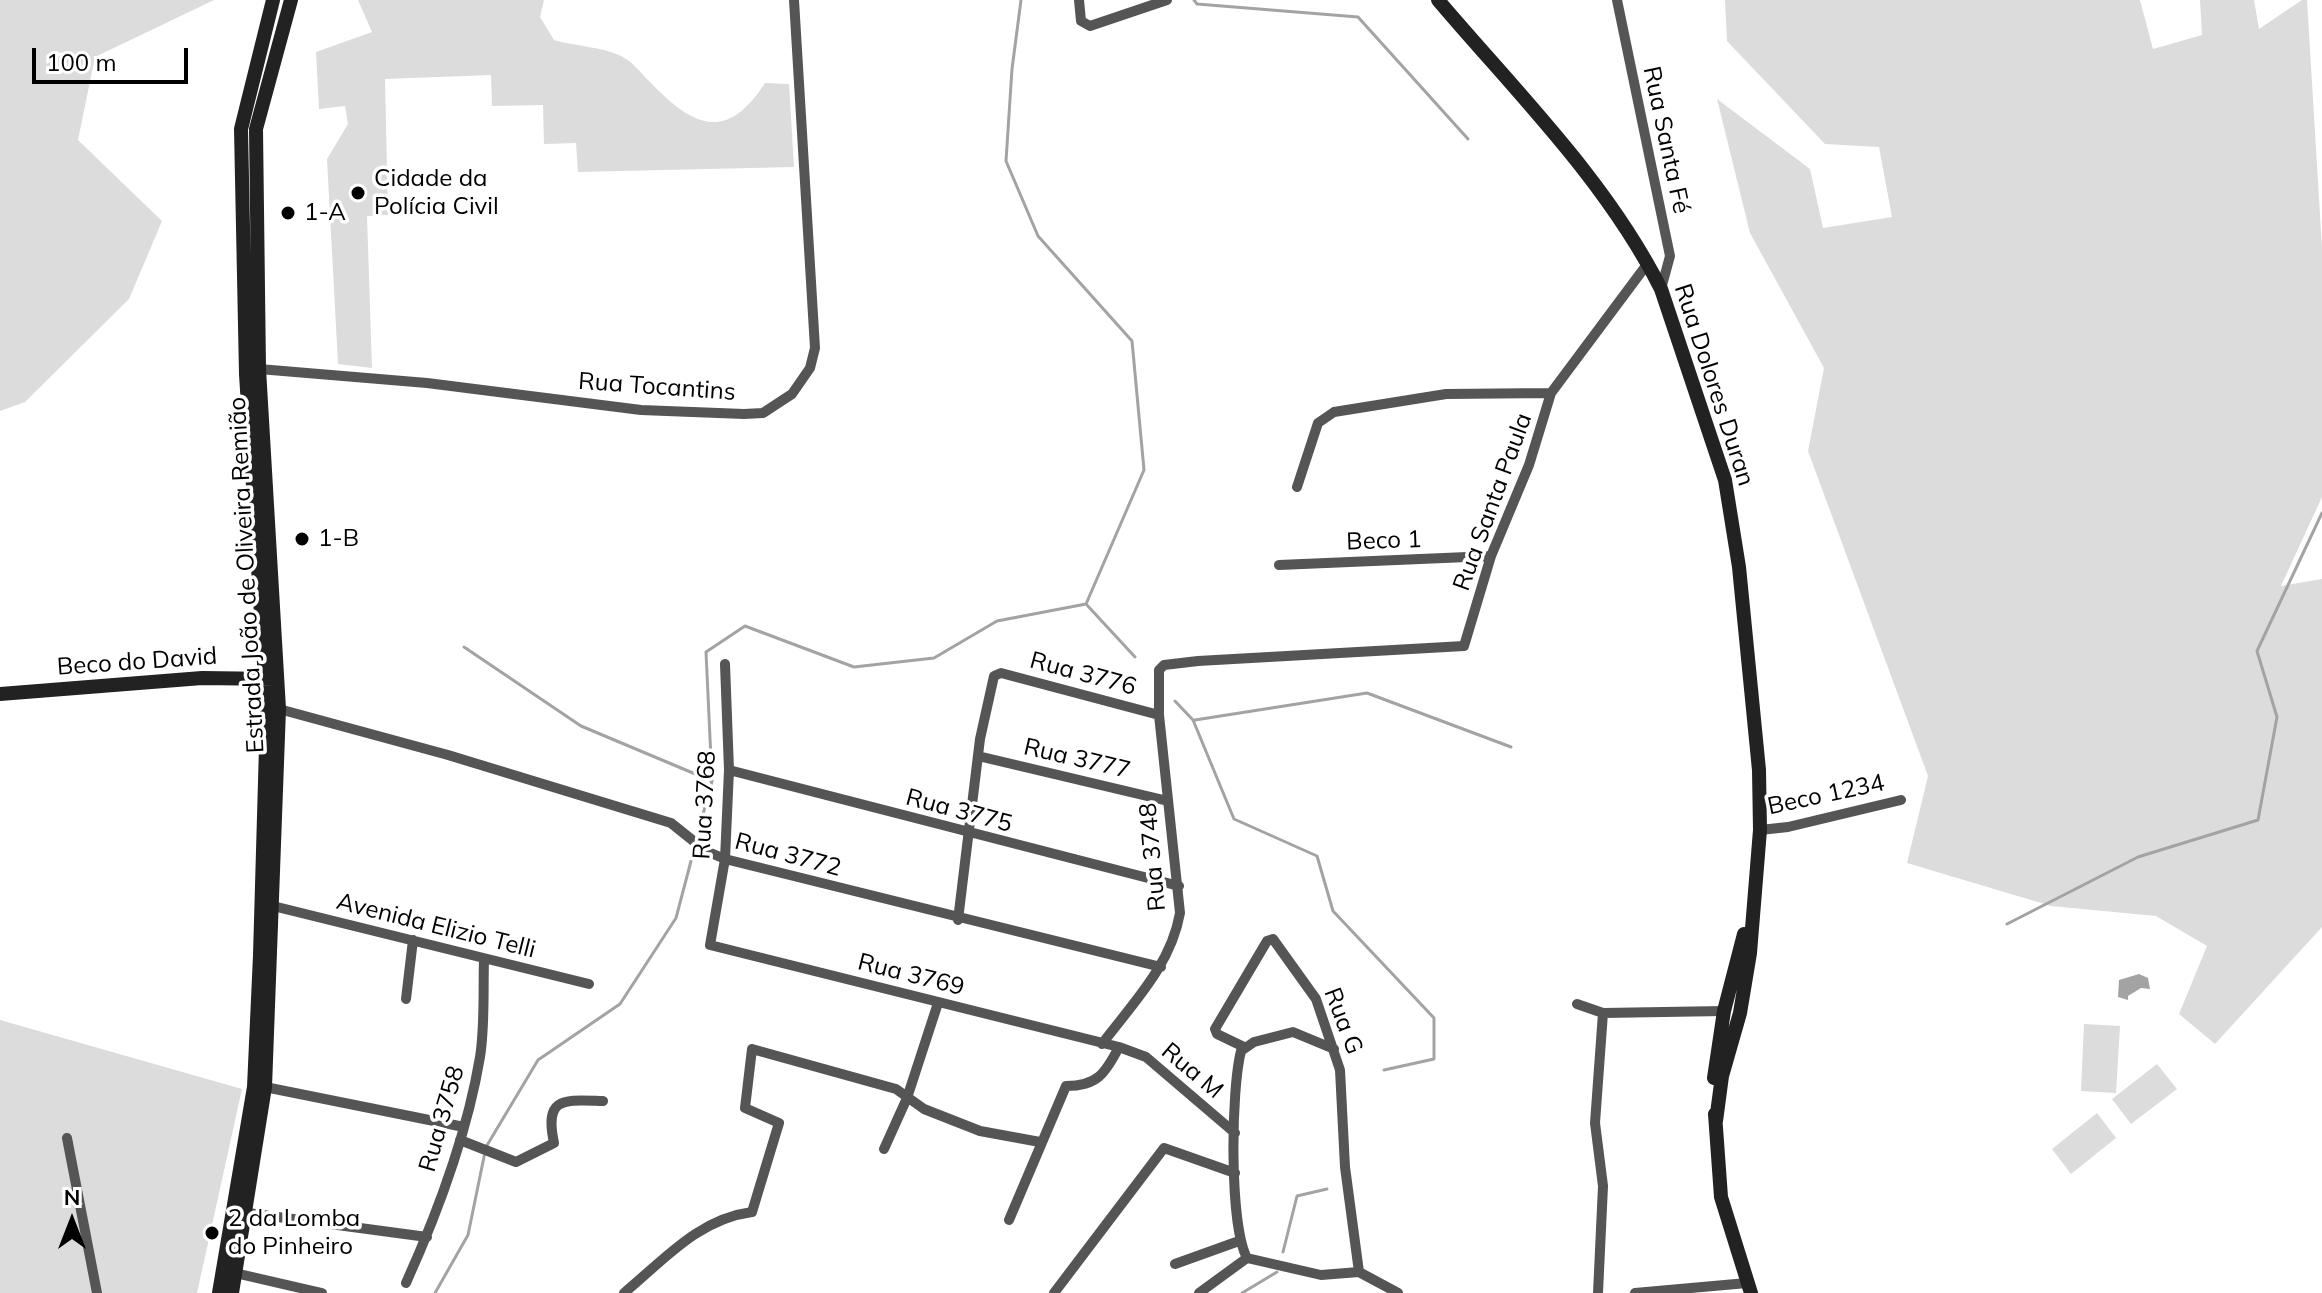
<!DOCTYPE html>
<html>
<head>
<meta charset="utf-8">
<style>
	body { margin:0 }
	#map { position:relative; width:2322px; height:1293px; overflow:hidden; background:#fff; font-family:Mulish,sans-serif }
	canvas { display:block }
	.north { position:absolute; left:32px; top:1181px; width:80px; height:80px; -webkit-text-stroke:6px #fff; paint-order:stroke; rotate:0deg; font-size:22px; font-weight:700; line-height:32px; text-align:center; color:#000 }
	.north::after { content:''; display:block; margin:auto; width:28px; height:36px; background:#000; clip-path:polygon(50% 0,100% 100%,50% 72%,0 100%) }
	.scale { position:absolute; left:32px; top:48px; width:156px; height:36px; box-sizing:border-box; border:4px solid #000; border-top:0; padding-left:10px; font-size:24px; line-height:28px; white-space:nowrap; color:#000; -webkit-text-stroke:6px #fff; paint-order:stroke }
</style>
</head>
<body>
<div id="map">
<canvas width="2322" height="1293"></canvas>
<div class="north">N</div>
<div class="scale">100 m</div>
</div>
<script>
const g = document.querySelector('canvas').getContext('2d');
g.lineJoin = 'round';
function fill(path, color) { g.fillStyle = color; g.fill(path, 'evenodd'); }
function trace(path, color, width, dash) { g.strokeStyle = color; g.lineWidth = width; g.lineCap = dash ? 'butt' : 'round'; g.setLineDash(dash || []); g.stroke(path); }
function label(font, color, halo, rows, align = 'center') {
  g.font = font + ' Mulish,sans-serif'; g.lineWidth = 7; g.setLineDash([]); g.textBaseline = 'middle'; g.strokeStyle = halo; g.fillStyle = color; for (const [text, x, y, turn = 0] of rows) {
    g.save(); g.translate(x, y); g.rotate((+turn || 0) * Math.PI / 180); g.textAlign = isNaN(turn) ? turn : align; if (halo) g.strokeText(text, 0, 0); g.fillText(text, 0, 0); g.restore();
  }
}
fill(new Path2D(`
	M0,0H214L95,57L78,140L162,221L129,299L25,402L0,411Z
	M358,0H544L540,17L554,40C574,46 603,47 621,56C633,62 639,71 648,80C691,125 725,145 765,83L789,84L794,167L578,172L576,143L544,144L543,105L492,106L491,75L385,79L388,215L367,216L372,368L338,364L327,159L348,124L345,106L319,109L316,52L372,32Z
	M1725,0H2140L2153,49L2202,35L2200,0H2254L2259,29L2302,0H2307L2322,248V497L2281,586L2322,579V927L2215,1044L2179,1014L2207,946L2156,916L2051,906L1907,863L1928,776L1808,451L1824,368L1750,233L1717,99L1810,169L1823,228L1892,217L1879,147L1825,144L1727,41Z
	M0,1020L242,1089L197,1293H0Z
	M2084,1024L2120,1026L2116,1093L2081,1091Z
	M2157,1064L2177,1089L2131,1124L2112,1099Z
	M2097,1113L2116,1138L2071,1174L2052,1149Z`), '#dcdcdc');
fill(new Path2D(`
	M2139,974L2148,978L2150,989L2141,988L2128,996V1000L2118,997L2119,980Z`), '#a3a3a3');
trace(new Path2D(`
	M1021,0L1012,69L1006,161L1038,236L1132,341L1144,470L1086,604L1135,657
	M1194,0L1197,4L1358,17L1468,139
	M464,647L581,726L712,781
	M1175,701L1193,720L1234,819L1317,856L1333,911L1434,1018V1059L1384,1070
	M1195,720L1367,693L1511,747
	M702,818L712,781L706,652L745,626L854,667L934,658L997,621L1086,604
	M2007,924L2138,857L2258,820L2277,717L2257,651L2322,513
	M1283,1252L1297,1196L1327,1189
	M435,1293L468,1235L486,1147L538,1060L620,1004L676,918L691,861
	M1242,1293L1277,1272`), '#a3a3a3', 3);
trace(new Path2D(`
	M1079,0L1081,21L1090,26L1167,0
	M1617,0L1670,256L1661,289
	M259,369L427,383L641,410L744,414L763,413L792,394L810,368L815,348L794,0
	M1297,487L1318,423L1334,412L1446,394L1551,393
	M1279,565L1491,556
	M725,664L729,770L725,859L710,945L1119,1047C1105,1074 1097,1086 1066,1086L1009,1220
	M279,709L448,755L671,823L706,851L725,859L1161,967
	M978,756L1168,801
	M729,770L1179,886
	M1760,830L1788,827L1901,800
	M273,906L589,984
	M958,920L980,739L994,676L1001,673L1159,715
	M406,999L413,940
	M1577,1004L1603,1013L1724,1011
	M1102,1044C1133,1003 1171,965 1180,913L1159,715V670L1164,665L1198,661L1464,646L1491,556L1529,465L1551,393L1648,263
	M1119,1047L1146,1057L1235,1133
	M1244,1047L1217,1034L1215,1029L1267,941L1273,939L1316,999L1340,1070L1345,1167L1359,1272
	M265,1087L464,1127
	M67,1138L97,1293
	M460,1140L516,1162L554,1143C544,1096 564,1100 603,1101
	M884,1149L907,1098L938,1003
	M248,1213L427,1237
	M1247,1258C1229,1224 1231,1090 1241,1051L1254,1042L1293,1032L1334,1049
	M1247,1258L1321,1275L1359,1272L1398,1293
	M1175,1264L1239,1241
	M235,1273L322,1293
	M406,1283C438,1212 467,1135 480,1057C485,1026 483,991 484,959
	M624,1293C664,1260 698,1219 752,1212L779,1123L745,1108L752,1049L896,1089L924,1109L980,1131L1040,1142
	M1054,1293L1164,1148L1235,1173
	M1199,1293L1247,1258
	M1598,1293L1603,1186L1595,1123L1603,1013
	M1635,1293L1747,1283`), '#555', 10);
trace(new Path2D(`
	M1438,0C1516,92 1606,180 1661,289L1725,480L1739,567L1759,770L1760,830L1750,953L1740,1013L1722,1076L1716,1121
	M0,694L202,678L275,679
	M1714,1078L1724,1011L1744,934
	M1715,1114L1721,1197L1751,1293
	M219,1293L254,1087L260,955L267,712L246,374L241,129L273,0
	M232,1293L265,1087L279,709L259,369L256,129L291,0`), '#222', 14);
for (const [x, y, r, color] of [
	[358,193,8,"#000"],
	[288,213,8,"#000"],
	[302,539,8,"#000"],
	[212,1233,8,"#000"]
]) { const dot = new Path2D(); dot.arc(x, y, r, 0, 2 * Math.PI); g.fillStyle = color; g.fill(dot); trace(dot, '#fff', 3); }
label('24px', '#000', '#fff', [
	["Rua Santa Fé",1666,140,78],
	["Rua Dolores Duran",1714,385,72],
	["Rua Tocantins",657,387,4],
	["Rua Santa Paula",1493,502,-70],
	["Beco 1",1384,541,-2],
	["Estrada João de Oliveira Remião",247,575,-93],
	["Beco do David",137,662,-4],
	["Rua 3776",1083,674,15],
	["Rua 3777",1077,759,13],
	["Beco 1234",1826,795,-12],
	["Rua 3768",705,805,-87],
	["Rua 3775",959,811,15],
	["Rua 3772",788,855,15],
	["Rua 3748",1153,857,-95],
	["Avenida Elizio Telli",436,926,14],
	["Rua 3769",911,975,14],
	["Rua G",1343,1021,69],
	["Rua M",1192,1071,40],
	["Rua 3758",442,1119,-74]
]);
label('24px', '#000', '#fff', [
	["Cidade da",374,179],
	["Polícia Civil",374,207],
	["1-A",304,213],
	["1-B",318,539],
	["2 da Lomba",228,1219],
	["do Pinheiro",228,1247]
], 'left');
</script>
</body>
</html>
